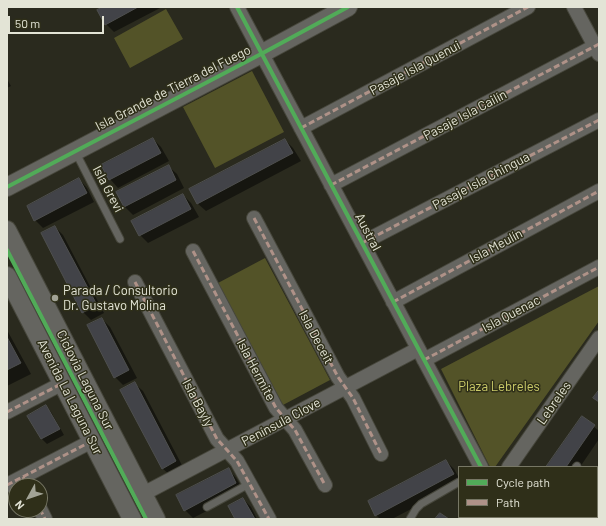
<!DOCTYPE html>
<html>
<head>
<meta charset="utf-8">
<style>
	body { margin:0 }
	#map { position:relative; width:606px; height:526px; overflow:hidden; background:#2a2a1e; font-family:Barlow,sans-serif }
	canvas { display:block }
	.frame { position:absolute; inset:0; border:8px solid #e3e4d6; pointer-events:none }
	.legend { position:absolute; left:458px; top:466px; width:140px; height:52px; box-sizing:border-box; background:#2f2f19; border:1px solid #777765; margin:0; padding:5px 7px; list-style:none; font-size:12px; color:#e3e4d6 }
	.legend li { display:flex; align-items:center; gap:8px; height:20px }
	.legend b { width:20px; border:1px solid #777765 }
	.north { position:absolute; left:8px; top:478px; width:40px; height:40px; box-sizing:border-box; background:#2f2f19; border:1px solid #777765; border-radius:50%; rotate:230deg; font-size:11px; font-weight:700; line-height:16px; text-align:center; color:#e3e4d6 }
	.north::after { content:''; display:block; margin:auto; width:14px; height:18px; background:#a2a396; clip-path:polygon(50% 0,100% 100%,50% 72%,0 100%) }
	.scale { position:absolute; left:8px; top:16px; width:96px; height:18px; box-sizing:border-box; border:2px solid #e3e4d6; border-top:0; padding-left:5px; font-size:12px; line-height:14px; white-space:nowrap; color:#e3e4d6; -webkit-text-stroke:3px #2f2f19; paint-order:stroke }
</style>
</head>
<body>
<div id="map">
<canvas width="606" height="526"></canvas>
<div class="frame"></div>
<ul class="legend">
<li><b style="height:5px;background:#51ab58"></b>Cycle path</li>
<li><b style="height:5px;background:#af9288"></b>Path</li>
</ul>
<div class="north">N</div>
<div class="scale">50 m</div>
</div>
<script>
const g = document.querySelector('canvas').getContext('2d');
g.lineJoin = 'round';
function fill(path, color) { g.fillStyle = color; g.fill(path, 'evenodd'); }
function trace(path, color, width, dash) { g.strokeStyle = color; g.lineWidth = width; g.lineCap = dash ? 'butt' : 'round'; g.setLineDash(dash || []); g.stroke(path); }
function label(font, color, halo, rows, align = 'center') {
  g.font = font + ' Barlow,sans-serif'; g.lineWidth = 3; g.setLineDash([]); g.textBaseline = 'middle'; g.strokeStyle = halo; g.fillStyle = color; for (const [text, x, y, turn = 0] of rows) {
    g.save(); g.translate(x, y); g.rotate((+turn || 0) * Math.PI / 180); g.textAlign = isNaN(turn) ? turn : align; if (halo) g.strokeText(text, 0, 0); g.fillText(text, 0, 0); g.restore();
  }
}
fill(new Path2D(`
	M166,9L183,39L130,68L114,38Z
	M252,71L284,132L215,168L183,107Z
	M265,258L330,380L283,405L218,283Z
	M599,286V321L495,467H490L441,369Z`), '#535328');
fill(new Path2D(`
	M105,7H162L114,32L106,24Z
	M7,79L11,86L7,88Z
	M153,139L161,147L169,161L118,188L110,179Z
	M285,140L293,148L301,161L206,211L197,203Z
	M168,166L177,174L184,188L133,215L125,207L117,193Z
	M79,179L87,188L94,202L43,228L35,220Z
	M183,195L191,203L199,217L148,243L140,235Z
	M55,227L63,235L104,313L91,320L83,312Z
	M102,319L110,327L137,378L123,385L115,377Z
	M7,330L31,374L7,386Z
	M134,383L143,391L184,469L171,476L162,468Z
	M46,406L51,412L64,435L47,444L42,439L29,416Z
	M582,417L599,431V439L580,467H547Z
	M446,461L454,469L459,478V484L392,519H380L376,515Z
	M228,469L236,478L244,492L193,518L185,510Z
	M599,486V519H576L577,517H597V489Z
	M243,499L251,507L257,519H236Z`), '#0007');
const building = new Path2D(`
	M103,7H138L105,25L97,10Z
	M153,138L161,153L109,180L101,165Z
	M285,139L293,153L197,204L189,189Z
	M169,165L176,180L124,207L116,192Z
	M79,178L87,193L34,221L27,206Z
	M183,194L191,209L139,236L131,221Z
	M55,226L97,305L82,313L41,233Z
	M102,318L129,370L114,378L87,325Z
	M7,337L21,363L7,370Z
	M135,382L176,461L162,469L120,390Z
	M599,390V402L593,398Z
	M46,405L60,429L41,439L27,416Z
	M582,416L595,425L566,467H546Z
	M446,460L454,474L375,516L368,501Z
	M229,468L236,483L184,511L176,495Z
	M599,484V513L597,516V487Z
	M243,498L255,519H235L228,506Z
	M440,513L449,519H435Z
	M576,517H596L595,519H575Z`);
fill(building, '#424348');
trace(building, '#4e4f4e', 1);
const service = new Path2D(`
	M75,151L120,239
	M576,467L577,466
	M207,507L249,484
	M410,519L416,509L421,504L459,482
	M541,519L543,517`);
const minor = new Path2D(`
	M237,7L481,467
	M574,7L599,54
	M301,128L528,7
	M331,185L599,44
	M254,218L338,377L353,398L381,454
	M362,243L599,120
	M193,251L276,408L295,430L325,485
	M135,282L217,439L237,461L269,519
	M393,302L599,191
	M424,360L599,267
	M7,412L63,383
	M509,467L599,338
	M7,485L92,441
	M143,494L418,349
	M40,509L45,519
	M507,517L508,519
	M474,519L475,517`);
const tertiary = new Path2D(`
	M7,187L261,54L348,7
	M7,230L156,519
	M7,276L132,519`);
trace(service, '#47473c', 9);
trace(minor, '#47473c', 16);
trace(tertiary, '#47473c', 20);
trace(service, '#656560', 7);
trace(minor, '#656560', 14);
trace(tertiary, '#656560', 18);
trace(new Path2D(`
	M301,128L528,7
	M331,185L599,44
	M254,218L338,377L353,398L381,454
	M362,243L599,120
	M193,251L276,408L295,430L325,485
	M135,282L217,439L237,461L269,519
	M393,302L599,191
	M424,360L599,267
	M7,412L63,383
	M23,477L28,486
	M7,485L92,441
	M40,509L45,519`), '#af9288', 3, [6, 3]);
trace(new Path2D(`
	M237,7L481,467
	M7,187L261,54L348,7
	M7,250L146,519`), '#51ab58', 4);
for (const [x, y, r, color] of [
	[55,298,4,"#a2a396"]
]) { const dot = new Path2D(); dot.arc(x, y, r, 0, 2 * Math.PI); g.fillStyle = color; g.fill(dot); trace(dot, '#2f2f19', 1.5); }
label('13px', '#e3e4d6', '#2f2f19', [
	["Pasaje Isla Quenui",415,68,-28],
	["Isla Grande de Tierra del Fuego",173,88,-27],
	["Pasaje Isla Cailín",465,115,-28],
	["Pasaje Isla Chingua",481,181,-28],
	["Isla Grevi",108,189,62],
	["Austral",368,232,62],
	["Isla Meulín",496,246,-28],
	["Isla Quenac",511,314,-28],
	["Isla Deceit",316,337,62],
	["Isla Hermite",256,370,62],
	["Ciclovia Laguna Sur",85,380,63],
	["Avenida La Laguna Sur",70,397,63],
	["Isla Bayly",198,403,62],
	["Lebreles",554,403,-55],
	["Península Clove",281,422,-28]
]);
label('13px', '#e3e4d6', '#2f2f19', [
	["Parada / Consultorio",63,291],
	["Dr. Gustavo Molina",63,306]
], 'left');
label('13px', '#cccc69', '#2f2f19', [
	["Plaza Lebreles",499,387]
]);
</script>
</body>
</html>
